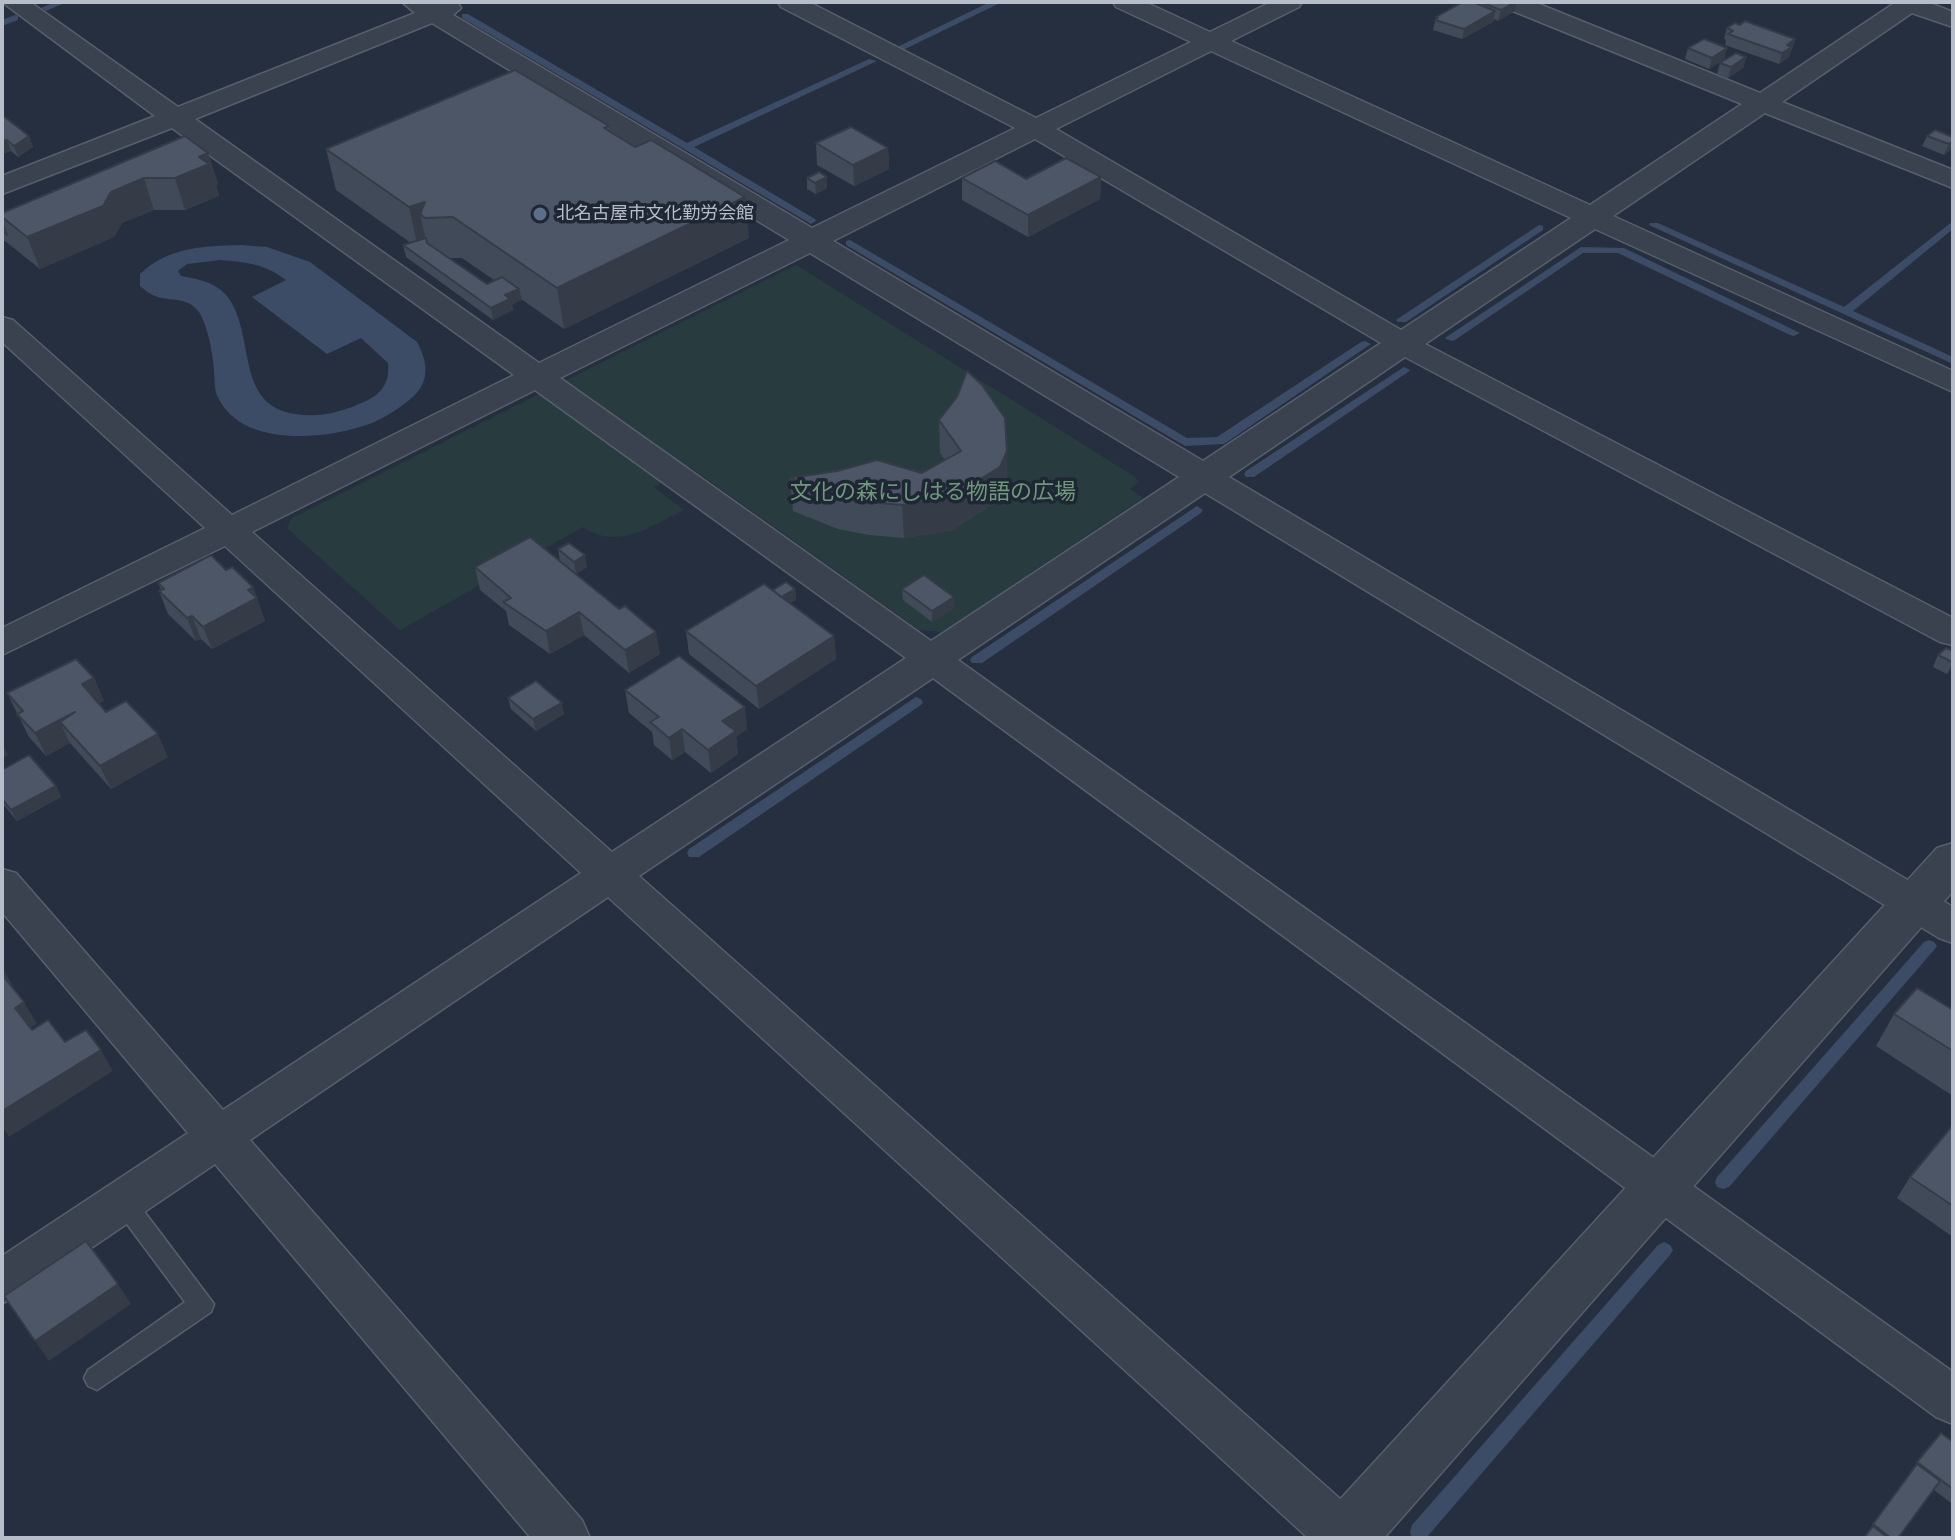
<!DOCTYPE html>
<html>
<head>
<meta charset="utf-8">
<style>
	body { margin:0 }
	#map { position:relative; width:1955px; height:1540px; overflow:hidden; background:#262f3f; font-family:Mulish,sans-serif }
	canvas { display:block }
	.frame { position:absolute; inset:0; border:4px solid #b7bdc9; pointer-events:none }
</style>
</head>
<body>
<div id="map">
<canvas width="1955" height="1540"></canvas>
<div class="frame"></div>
</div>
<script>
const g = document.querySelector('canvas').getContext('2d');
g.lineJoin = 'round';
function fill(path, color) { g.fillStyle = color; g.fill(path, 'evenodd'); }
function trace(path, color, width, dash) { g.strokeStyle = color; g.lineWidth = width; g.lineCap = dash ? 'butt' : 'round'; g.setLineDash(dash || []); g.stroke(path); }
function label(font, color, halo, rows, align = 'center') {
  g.font = font + ' Mulish,"Noto Sans JP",sans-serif'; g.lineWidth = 7; g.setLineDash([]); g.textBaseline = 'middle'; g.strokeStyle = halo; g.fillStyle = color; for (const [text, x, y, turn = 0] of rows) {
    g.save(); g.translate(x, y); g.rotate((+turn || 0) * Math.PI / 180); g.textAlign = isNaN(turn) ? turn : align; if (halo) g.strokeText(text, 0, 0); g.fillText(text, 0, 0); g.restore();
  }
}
fill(new Path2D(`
	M796,265L1135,477L1139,482L1130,489L1143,498L942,632L919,630L690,467L654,487L684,510C650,526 619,551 583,527L400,630L287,528L292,518Z`), '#283c40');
fill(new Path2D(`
	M241,245L267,247L310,262L417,342C429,364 430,385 408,401C394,412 378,422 360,427C318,440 238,446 217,395C214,389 215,379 214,371C213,355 208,326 199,312C187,296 171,302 155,296C149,294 144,289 140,286V274C168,247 204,246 241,245ZM220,260C245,262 266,264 286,280L252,297L327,354L361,338L388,363C390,381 383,393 366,401C342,412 321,418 295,414C233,405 257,332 226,295C215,282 197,279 181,276L178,271L187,264Z`), '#3c4c66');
fill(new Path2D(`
	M54,2H67L46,11L41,8Z
	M990,2H1002L903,50L895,48Z
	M462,14H468L687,143L869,59L877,61L694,147L815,219L816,221L811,224L462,18Z
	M15,15L18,16V20L2,26V20Z
	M1953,221V229L1853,311L1953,357V364L1649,225L1650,223H1658L1844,307Z
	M1539,225L1543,226V230L1406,322H1398L1396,320Z
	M850,240L1187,438L1217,437L1361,342L1365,341L1371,344L1224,444L1185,446L846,245V241Z
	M1581,247L1624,248L1800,333L1794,336L1790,335L1618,253H1583L1455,340L1451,341L1445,338Z
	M1404,367L1410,370L1408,372L1254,477H1246L1244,474L1246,471Z
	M1197,506L1203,510L1201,513L982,663H972L970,660L972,657Z
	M916,697L921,699L923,702L921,705L699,857H689L687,853L689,849Z
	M1929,940L1934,942L1937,946L1934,950L1729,1187L1723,1189L1717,1187L1715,1182L1717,1177L1924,942Z
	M1664,1242L1670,1245L1673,1250L1670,1255L1426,1538H1412L1410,1532L1412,1525L1658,1245Z`), '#3c4c66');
const service = new Path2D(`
	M123,1190L131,1194L214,1304L211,1312L97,1390L88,1386L84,1378L88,1370L185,1302L115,1208L111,1201L115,1194Z`);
const minor = new Path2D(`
	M2,2H30L178,107L415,13L402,2L458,3L461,8L453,15L812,228L1015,128L781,7L778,2H809L1036,118L1191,42L1116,7L1113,2H1145L1210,32L1271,2H1302L1299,7L1231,41L1590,205L1742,104L1503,7L1500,2H1534L1760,93L1893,4L1892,2H1927L1953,12V27L1912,13L1782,102L1953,170V188L1765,113L1613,216L1953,371V392L1595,229L1425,344L1953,618V645L1940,642L1405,357L1229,477L1953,907V943L1939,938L1205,493L958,660L1953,1372V1424L1936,1417L933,678L639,876L1364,1520L1372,1538H1308L608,897L250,1140L582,1520L590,1538H531L215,1164L19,1297L2,1303V1256L188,1133L2,912V869L16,873L223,1110L581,873L225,546L2,655V628L205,528L2,342V317L13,320L232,515L514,375L172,128L2,194V176L155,116ZM432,23L789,240L539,363L195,119ZM1211,51L1571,218L1401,330L1056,129ZM1035,139L1381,343L1203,461L833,241ZM810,253L1179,477L931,641L560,378ZM535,390L906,658L612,852L252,532Z`);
const tertiary = new Path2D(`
	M1953,843V891L1384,1538H1315L1324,1517L1937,848Z`);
trace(service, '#585f6c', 3);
trace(minor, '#585f6c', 3);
trace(tertiary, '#585f6c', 3);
fill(service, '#3a414f');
fill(minor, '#3a414f');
fill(tertiary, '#3a414f');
fill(new Path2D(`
	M1479,2H1517L1515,11L1498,21L1494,19L1493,22L1462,39L1433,30L1436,17L1479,4Z
	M1727,28L1795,39L1789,57L1779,64L1725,45L1726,40L1724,39Z
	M1688,48H1727L1724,59L1709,69L1685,59Z
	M1746,57L1743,68L1728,78L1717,74L1720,63Z
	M2,115L29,136L33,147L18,157L11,151L2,154Z
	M609,126L610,132L749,238L564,329L521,299L512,305L513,310L493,320L406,257L403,245L411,243L336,190L326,149ZM449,258H462L494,280L487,284Z
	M1927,136L1953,137L1952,149L1944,155L1922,146Z
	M816,143L888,148L889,169L854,186L817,165Z
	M208,153L218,184L216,185L219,196L185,210H154L122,223L114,237L40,269L5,241L2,242V213Z
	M827,177V188L816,194L807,189V178Z
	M1101,177L1100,199L1028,237L962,200V178L1026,179Z
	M939,420L1007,451V484L1000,500L952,530L904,538L869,535L838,529L793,511L790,478L922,473L945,460L940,453Z
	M530,537L660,654L629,673L584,635L550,654L509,625L506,611L480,590L475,567Z
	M558,549L587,567L576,574L560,561Z
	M226,570L253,587L265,621L212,649L201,639L196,641L168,614L159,591L161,590L158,583Z
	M795,589L796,600L790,603L834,636L836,659L759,709L689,654L686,631L773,590Z
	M902,589L954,608L932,622L903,600Z
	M1953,651V667L1947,674L1933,667L1938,655Z
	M94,678L104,701L98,704L106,712L168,757L111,789L70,743L46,756L29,737L7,693Z
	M625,690L747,729L736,737L738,754L711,773L685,752L672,760L654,745L652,732L629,713Z
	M508,698L564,714L536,731L511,709Z
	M2,770L56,786L61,797L17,821L2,803Z
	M1953,1010V1096L1876,1046L1894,1014Z
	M1953,1125V1237L1897,1198L1910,1177Z
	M1941,1433L1953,1442V1500L1951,1503L1934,1490L1898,1538H1863L1911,1472H1910Z`), '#414a59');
fill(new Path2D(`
	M1515,2H1517L1515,11L1498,21L1501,10Z
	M1495,11L1493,22L1462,39L1464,29Z
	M1795,39L1789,57L1779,64L1782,53L1787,45Z
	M1727,48L1724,59L1709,69L1712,58Z
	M1746,57L1743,68L1728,78L1731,67Z
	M29,136L33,147L18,157L14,146Z
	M7,140L11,151L2,154V141Z
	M1953,141L1952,149L1944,155L1949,144Z
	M888,148L889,169L854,186L853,165Z
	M208,153L218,184L216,185L219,196L185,210L175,178L199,157Z
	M827,177V188L816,194L815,183Z
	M1101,177L1100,199L1028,237V215Z
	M144,178L154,210L122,223L114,237L40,269L27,237L111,192Z
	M745,197L749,238L564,329L557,288Z
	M425,202L420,214L429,254L418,248L409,207Z
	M519,289L522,300L512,305L513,310L493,320L491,308L505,295Z
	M1007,451V484L1000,500L952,530L904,538L902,505Z
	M585,555L587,567L576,574L574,562Z
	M253,587L265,621L212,649L203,627L248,590Z
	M795,589L796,600L777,611L776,600Z
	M954,597V608L932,622V611Z
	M579,612L584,635L550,654L546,631Z
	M192,616L201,639L196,641L187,618Z
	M656,632L660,654L629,673L625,650Z
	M834,636L836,659L759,709L756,686Z
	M1953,661V667L1947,674Z
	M94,678L104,701L92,707L82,684Z
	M562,703L564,714L536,731L533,719Z
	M745,707L747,729L736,737L738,754L711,773L708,750L722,721Z
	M75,712L60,722L70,743L46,756L35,733Z
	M682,729L685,752L672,760L669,738Z
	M158,734L168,757L111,789L100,766Z
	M2,743L8,755L2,758Z
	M56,786L61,797L17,821L11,810Z
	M4,970L16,992L2,1000V971Z
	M24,1002L37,1024L28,1029L15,1008Z
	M101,1050L113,1071L9,1137L2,1126V1111Z
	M118,1284L131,1304L49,1361L35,1341Z`), '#353c48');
const building = new Path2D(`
	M1463,2H1473L1495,11L1464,29L1435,20L1438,18L1436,17Z
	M1480,2H1515L1501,10Z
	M1745,21L1795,39L1787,45L1792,47L1782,53L1728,34L1733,31L1727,28L1735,23L1740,25Z
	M1704,39L1727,48L1712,58L1688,48Z
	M1736,53L1746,57L1731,67L1720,63Z
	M515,70L609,126L604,128L635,147L651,140L745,197L557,288L453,217L425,218L420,214L425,202L409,207L326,149Z
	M2,115L29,136L14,146L7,140L2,141Z
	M851,127L888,148L853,165L816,143Z
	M1935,130L1953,137V141L1949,144L1927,136Z
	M185,136L208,153L199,157L209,164L175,178H144L111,192L103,206L27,237L2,217V213Z
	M1066,158L1101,177L1028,215L962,178L995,161L1026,179Z
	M819,172L827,177L815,183L807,178Z
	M2,222L7,235L2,231Z
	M426,238L427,243L487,284L502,277L519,289L505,295L510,299L491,308L403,245Z
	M967,371L982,385L1005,418L1007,451L1000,467L951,497L902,505L868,502L836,496L790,478L837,471L877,460L922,473L961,451L939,420L957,397Z
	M530,537L619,609L625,606L656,632L625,650L579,612L546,631L503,602L511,598L475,567Z
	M569,543L585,555L574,562L558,549Z
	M211,555L226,570L232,567L253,587L248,590L257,598L203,627L192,616L187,618L159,591L164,589L158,583Z
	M924,575L954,597L932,611L902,589Z
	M786,582L795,589L781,597L773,590Z
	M764,584L834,636L756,686L686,631Z
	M1946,648L1953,651L1952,662L1938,655Z
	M679,656L745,707L722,721L736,731L708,750L682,729L669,738L650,722L659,717L625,690Z
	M76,659L94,678L82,684L106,712L126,701L158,734L100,766L60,722L75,712L35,733L17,714L23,711L7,693Z
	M536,681L562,703L533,719L508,698Z
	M29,755L56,786L11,810L2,799V770Z
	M4,977L24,1002L15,1008L32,1030L48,1020L65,1042L86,1030L101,1050L2,1111V978Z
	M1917,988L1953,1010V1051L1894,1014Z
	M1953,1125V1206L1910,1177Z
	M86,1241L118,1284L35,1341L4,1296Z
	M1941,1433L1953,1442V1489L1917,1462Z
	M1917,1464L1940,1481L1898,1538H1891L1873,1524Z
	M1873,1526L1888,1538H1864Z`);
fill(building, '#4c5667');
trace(building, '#353c48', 2);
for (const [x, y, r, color] of [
	[540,214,8,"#5c6f8a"]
]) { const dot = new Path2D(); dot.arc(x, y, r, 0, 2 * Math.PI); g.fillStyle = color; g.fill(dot); trace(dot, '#1f2634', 3); }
label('18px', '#b7bdc9', '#1f2634', [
	["北名古屋市文化勤労会館",556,214]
], 'left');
label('22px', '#6f997b', '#1f2634', [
	["文化の森にしはる物語の広場",933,492]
]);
</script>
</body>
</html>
